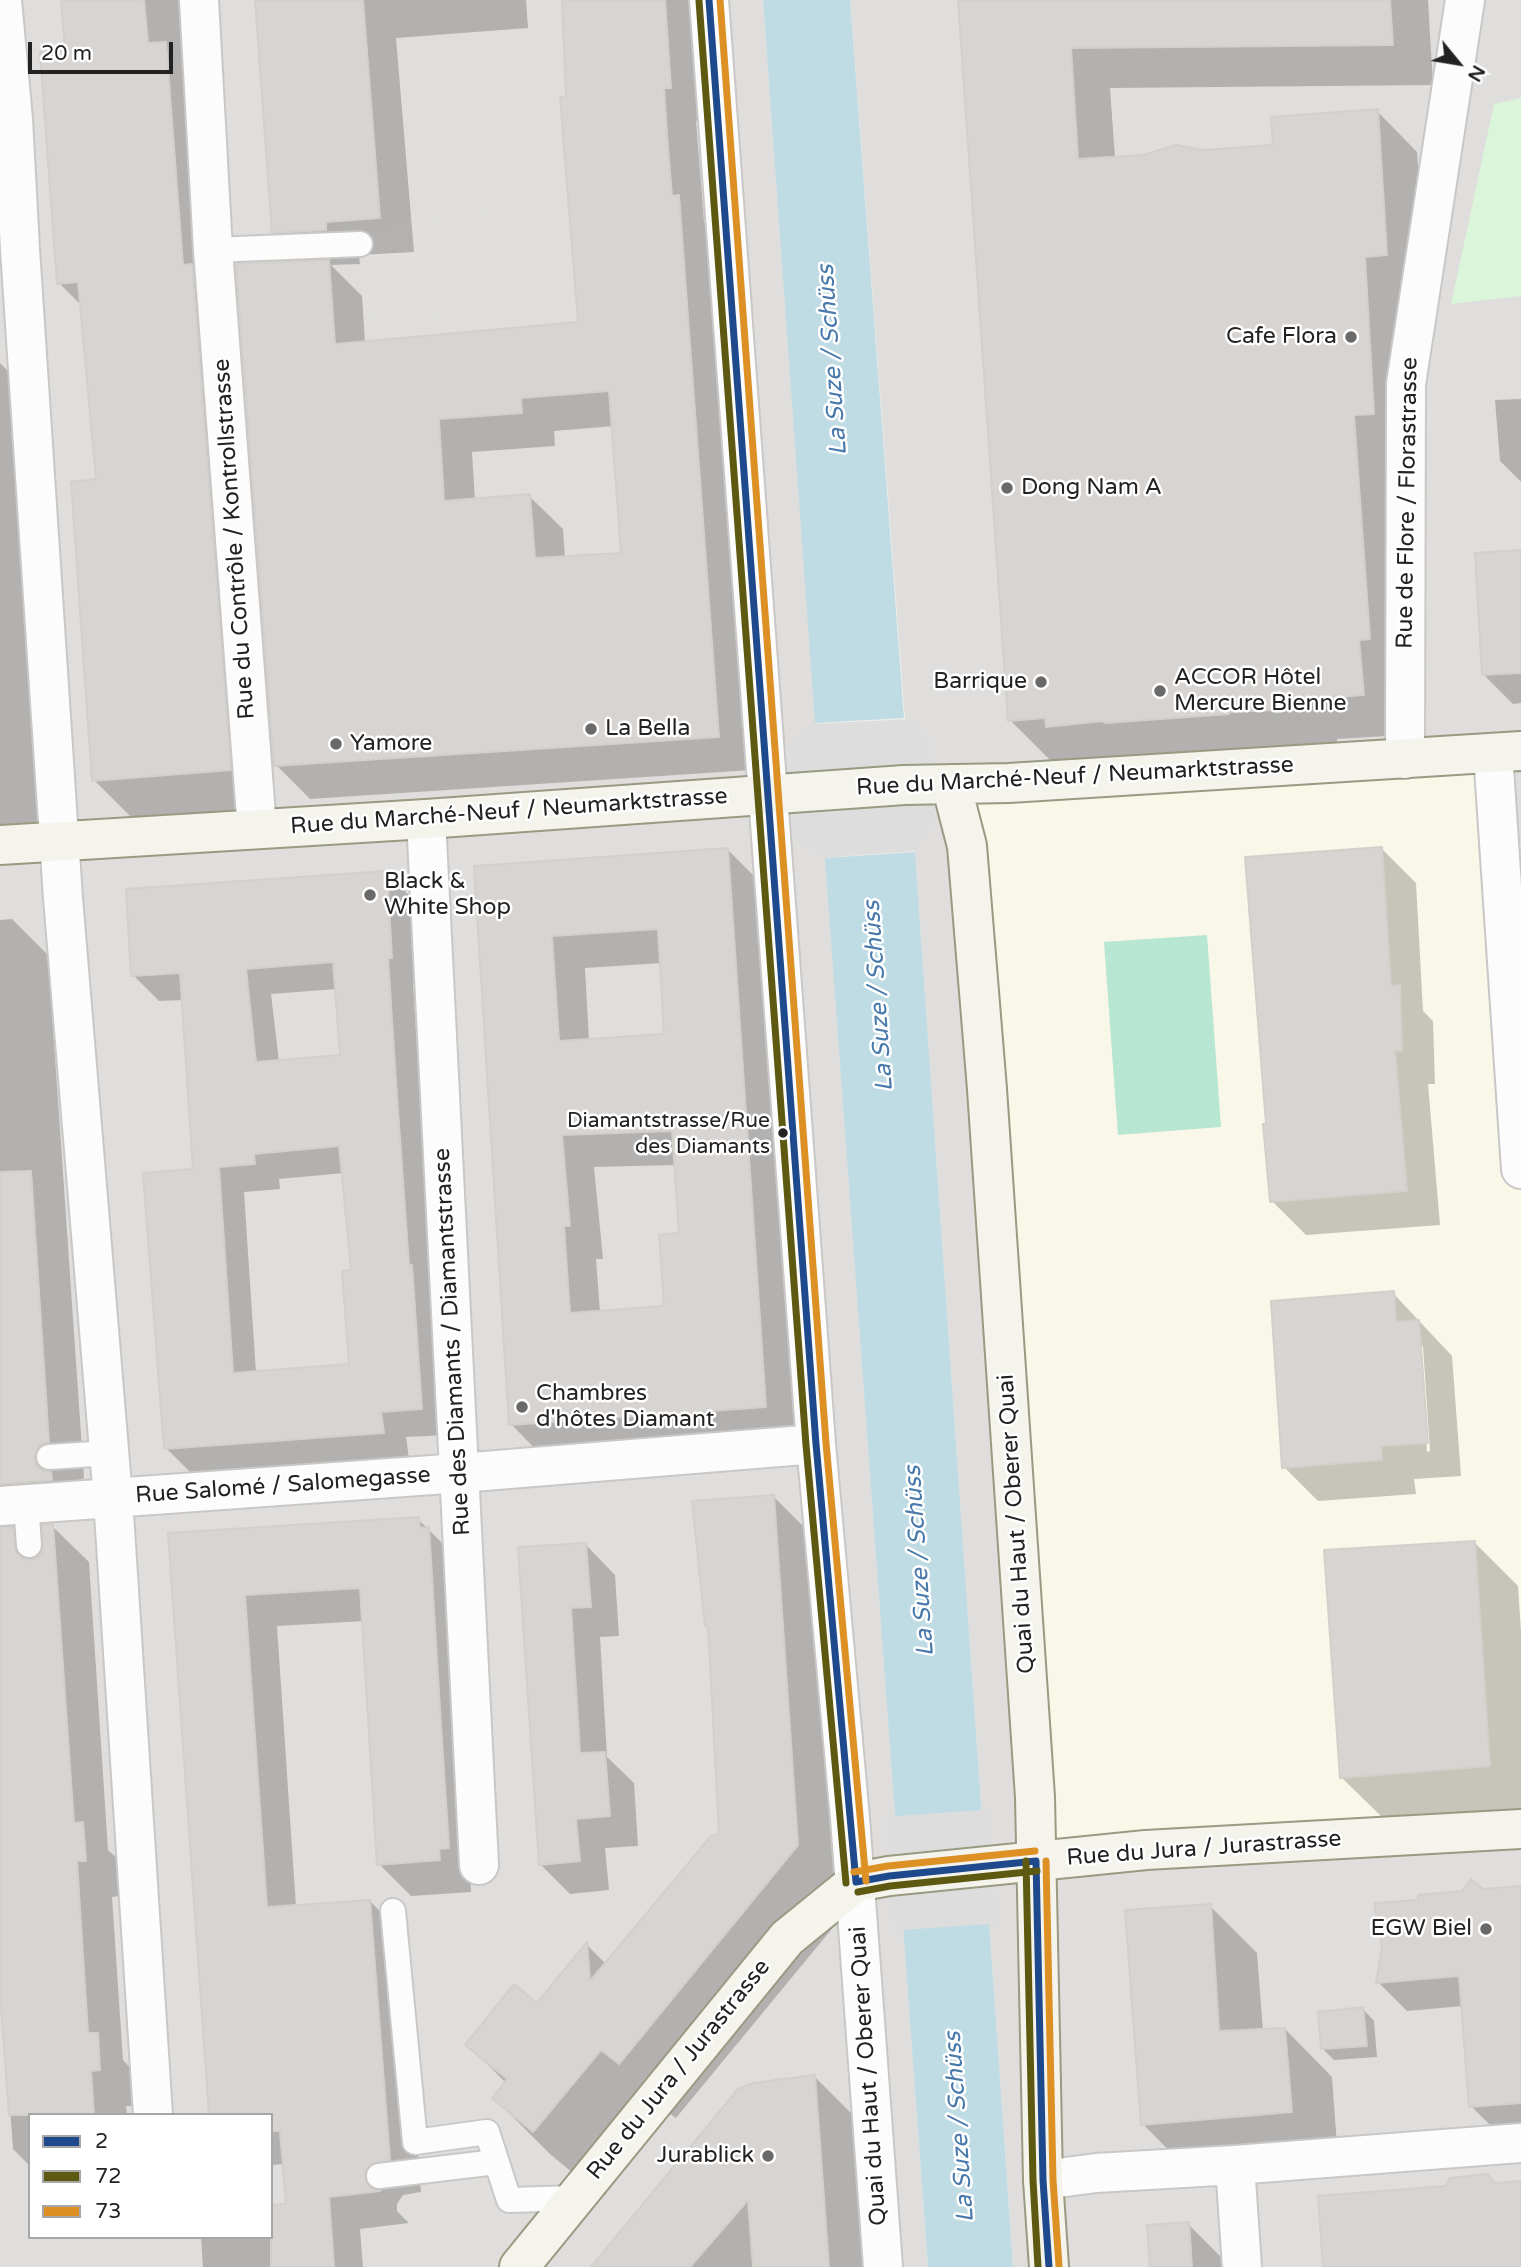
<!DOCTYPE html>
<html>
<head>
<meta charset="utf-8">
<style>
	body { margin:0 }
	#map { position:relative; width:1521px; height:2267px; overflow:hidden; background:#f0eeeb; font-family:"Varela Round",sans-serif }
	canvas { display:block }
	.legend { position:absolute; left:28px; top:2113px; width:245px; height:126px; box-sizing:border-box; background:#fff; border:2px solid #a7a7a7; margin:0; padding:9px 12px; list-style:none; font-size:21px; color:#222 }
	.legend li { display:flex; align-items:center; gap:14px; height:35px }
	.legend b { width:35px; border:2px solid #a7a7a7 }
	.north { position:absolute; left:1423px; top:28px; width:70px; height:70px; -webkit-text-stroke:5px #fff; paint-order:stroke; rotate:120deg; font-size:19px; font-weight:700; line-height:28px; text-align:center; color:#222 }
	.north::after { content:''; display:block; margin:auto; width:24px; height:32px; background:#222; clip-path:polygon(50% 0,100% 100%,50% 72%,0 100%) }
	.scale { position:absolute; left:28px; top:42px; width:145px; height:32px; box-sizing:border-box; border:4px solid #222; border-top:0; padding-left:9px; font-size:21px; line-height:24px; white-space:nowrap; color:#222; -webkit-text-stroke:5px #fff; paint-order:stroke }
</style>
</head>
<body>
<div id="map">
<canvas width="1521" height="2267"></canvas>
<ul class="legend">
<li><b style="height:9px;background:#1e498c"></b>2</li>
<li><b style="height:9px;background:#5d5910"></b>72</li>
<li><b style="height:9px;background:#dd9023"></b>73</li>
</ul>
<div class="north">N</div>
<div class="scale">20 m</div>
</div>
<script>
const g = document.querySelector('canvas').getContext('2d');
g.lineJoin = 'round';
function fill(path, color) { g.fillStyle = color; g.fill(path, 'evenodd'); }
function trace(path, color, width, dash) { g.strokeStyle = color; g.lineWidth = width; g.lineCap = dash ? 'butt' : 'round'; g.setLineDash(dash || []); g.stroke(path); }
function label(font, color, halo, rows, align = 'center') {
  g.font = font + ' "Varela Round",sans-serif'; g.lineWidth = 5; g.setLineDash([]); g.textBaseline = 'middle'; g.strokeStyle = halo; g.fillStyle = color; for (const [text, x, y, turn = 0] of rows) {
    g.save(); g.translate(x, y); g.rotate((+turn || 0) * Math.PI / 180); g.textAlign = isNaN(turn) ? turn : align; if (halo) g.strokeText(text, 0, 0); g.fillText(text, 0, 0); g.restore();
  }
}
fill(new Path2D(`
	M0,0H763L928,2267H0ZM30,2115H271V2237H30Z
	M850,0H1521V2267H1013L912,810Z`), '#dfdedc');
fill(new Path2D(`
	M1493,753L1521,1169V1829L1036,1861L951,784Z`), '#f8f7e8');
fill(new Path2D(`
	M1521,98V296L1451,304L1494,104Z`), '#daf5da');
fill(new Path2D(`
	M1207,935L1221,1127L1118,1135L1104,942Z`), '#b7e6d2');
fill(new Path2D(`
	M488,213L495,310L364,318L359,233L387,232L390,219Z`), '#e0dfde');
fill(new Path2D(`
	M763,0H850L904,718L815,723Z
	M915,852L1013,2267H928L825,858Z`), '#bfdbe3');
fill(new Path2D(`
	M912,719L930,740L934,820L916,851L822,858L796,840L789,744L811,724Z
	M982,1804H984L989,1813L998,1922L990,1931L989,1924L902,1930V1939L893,1936L885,1818L893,1813H895L896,1816L982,1810Z`), '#dedddd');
fill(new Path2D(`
	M62,0H188L271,810L135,821L94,780L98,481L82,306L59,283L67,52Z
	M256,0H526L528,28L396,38L414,252L359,255L360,264L331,265L362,296L365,343L580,324L581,0H695L704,121H696L701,183L704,222L713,231L752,770L310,799L276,765L305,263L274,232ZM614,426L623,555L565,558L563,529L529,496L475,500L472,452L555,446L554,431Z
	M960,0H1428L1433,85L1110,88L1115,158L1275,147L1377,111L1417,152L1427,295L1403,735L1337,739L1338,748L1088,766L1080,759L1050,760L1010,720Z
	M0,363L32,396L62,844L0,847Z
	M1521,399V482L1500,461L1495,400Z
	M1521,552V703L1513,704L1484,675Z
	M1382,849L1416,883L1423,1011L1433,1021L1435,1084H1428L1440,1225L1306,1235L1272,1201L1268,1125Z
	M728,850L761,883L799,1440L544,1458L511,1424L476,867ZM662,963L666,1035L589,1040L585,968ZM676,1165L681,1235L666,1308L600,1312L596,1259H603L594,1167Z
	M386,873L412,898L417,983L413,984L422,1123L447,1435L406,1437L409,1459L192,1474L166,1448L195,1170L184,1000L159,1001L133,975ZM337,989L342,1056L279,1062L271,994ZM344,1173L353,1271L351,1366L256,1373L244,1192L280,1189L279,1179Z
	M12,919L48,955L84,1478L76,1481L70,1493L16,1533L40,1557L52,1526L89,1562L108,1850L119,1860L121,1896L112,1897L123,2060L133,2071L136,2106H126L127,2115H30V2166L13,2149L0,1965V920Z
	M1393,1293L1452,1356L1461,1476L1414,1479L1416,1494L1318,1501L1284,1467ZM1419,1343L1423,1347L1430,1451L1427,1452Z
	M774,1497L830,1553L854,1902L676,2118L658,2105L590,2187L550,2154L494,2098L506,2083L468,2045L537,2005L587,1945L606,1964L721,1835L710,1629L706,1625Z
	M418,1519L460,1561L471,1892L411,1896L379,1864L364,1621L277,1626L296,1907L370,1901L402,1934L421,2192L403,2195L397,2204V2211L409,2223L360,2229L363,2267H203L201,2237H271L288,2205L285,2164L271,2165V2115L170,1534Z
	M1475,1543L1518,1586L1521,1632V1810L1385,1820L1341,1777Z
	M586,1545L615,1575L619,1636L600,1637L607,1757L634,1783L638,1846L605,1848L609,1890L570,1894L541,1865L519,1549Z
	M1521,1888V2134L1500,2135L1471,2106L1463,2006L1407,2011L1378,1982L1420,1901Z
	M1210,1906L1257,1953L1263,2031L1285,2029L1332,2077L1338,2159L1190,2172L1143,2124Z
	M1363,2009L1374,2021L1377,2057L1334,2060L1322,2048Z
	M815,2077L871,2133L881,2267H594Z
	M1188,2224L1231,2267H1152Z`), '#0003');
const building = new Path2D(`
	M61,0H144L148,43L166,42L183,265L192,264L231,770L92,781L71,482L96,479L78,282L57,284L40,52L65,50Z
	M255,0H363L380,218L326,222V230L272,233Z
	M562,0H665L671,88H664L668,148L672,196L679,195L719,737L274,766L236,264L329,260L335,344L578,322L560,97L566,96ZM609,391L621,553L535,558L530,494L444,501L439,419L522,413L521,398Z
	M958,0H1390L1393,45L1071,48L1078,159L1143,155L1176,145L1204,150L1273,145L1271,117L1378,109L1387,255L1365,257L1374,414L1354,415L1370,639L1359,640L1364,695L1297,700L1298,709L1229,712V714L1105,723L1103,721L1046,727L1045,718L1008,721Z
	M1521,550V673L1482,675L1475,553Z
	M1382,847L1391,986L1400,985L1402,1051H1395L1407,1191L1270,1202L1263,1124H1266L1245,857Z
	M728,848L766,1407L509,1425L474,866ZM658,929L664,1034L559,1041L552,936ZM672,1131L679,1233L659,1235L664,1306L570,1313L564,1226H570L562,1135Z
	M387,871L392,958H388L397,1096L409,1265H412L422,1409L381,1412L384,1433L164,1449L143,1173L193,1169L180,973L131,976L126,889ZM333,962L340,1055L256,1062L246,969ZM339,1146L351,1270L342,1271L349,1364L233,1373L219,1167L255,1164L254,1154Z
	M31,1171L49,1442L40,1445L34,1457L36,1465L42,1470L51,1472L52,1480L0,1484V1172Z
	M1394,1291L1396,1322L1419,1320L1428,1443L1381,1446L1382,1460L1282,1468L1271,1301Z
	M774,1495L798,1845L619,2064L601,2050L533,2132L492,2098L507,2079L465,2045L514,1984L537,2003L587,1942L590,1981L711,1836L719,1834L708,1626H705L692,1501Z
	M419,1517L420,1528L429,1527L440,1709L449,1848L439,1849L440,1860L377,1865L360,1588L245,1595L267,1907L370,1900L390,2160L371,2164L365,2171L367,2184L373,2189L380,2191L329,2197L334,2267H271V2205L286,2204L280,2131H271V2115H209L168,1533Z
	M53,1524L74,1823L83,1822L86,1861H77L88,2033H98L100,2070L91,2071L94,2115H9L0,1992V1528L13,1527L16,1553L23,1559L31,1560L38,1557L43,1551L42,1525Z
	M1475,1541L1490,1766L1340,1778L1324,1550Z
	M586,1543L591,1607L571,1608L580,1753L605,1752L610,1816L576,1819L580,1861L539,1865L518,1547Z
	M1471,1879L1483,1889L1521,1886V2103L1469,2107L1459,1976L1376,1983L1382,1947L1374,1903L1418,1900V1895L1462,1891Z
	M1211,1904L1219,2031L1285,2028L1292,2112L1141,2125L1125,1910Z
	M1363,2007L1367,2046L1321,2049L1318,2012Z
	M815,2075L829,2267H753L748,2200L690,2267H591L738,2089L753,2083Z
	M1487,2174L1495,2183L1521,2181V2267H1323L1318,2196L1445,2186L1450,2178Z
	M1189,2222L1192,2267H1150L1147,2225Z`);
fill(building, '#d7d4d2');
trace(building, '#d3d0cc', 2);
const lane = new Path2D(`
	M213,250L360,244
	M49,1457L109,1453
	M26,1504L29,1545
	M393,1911L415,2142L487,2132L509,2200L576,2198
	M379,2176L496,2162`);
const street = new Path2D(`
	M2,0L13,119L20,249L63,898L113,1498L153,2115
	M199,0L213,250L257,829
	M709,0L816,1444L850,1818L883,2267
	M1493,753L1521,1169
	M1405,759L1406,384L1465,0
	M426,819L479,1865
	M0,1506L460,1473L816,1444
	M1235,2165L1242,2267
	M1043,2180L1096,2173L1235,2165L1521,2143`);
const secondary = new Path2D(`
	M951,784L967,846L987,1089L1035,1797L1043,2180L1049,2267
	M0,845L426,819L904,785L1009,783L1521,751
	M519,2267L787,1938L856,1882L889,1876L1146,1850L1521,1829`);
trace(lane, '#c9c8c7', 28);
trace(street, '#c9c8c7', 42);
trace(secondary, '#999a82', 42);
trace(lane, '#fdfcfc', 24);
trace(street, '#fdfcfc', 38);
trace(secondary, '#f4f4ed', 38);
trace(new Path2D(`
	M709,0L816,1444L856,1882
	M1036,1861L1043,2180L1049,2267
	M856,1882L889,1876L1036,1861`), '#1e498c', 7);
trace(new Path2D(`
	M699,1L806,1445L846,1883
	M1026,1861L1033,2180L1038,2267
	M858,1892L890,1886L1037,1871`), '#5d5910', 7);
trace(new Path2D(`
	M720,0L826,1443L866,1881
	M1046,1861L1053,2180L1059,2266
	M854,1872L888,1866L1035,1851`), '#dd9023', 7);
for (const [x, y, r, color] of [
	[1351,337,7,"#6a6968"],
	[1007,488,7,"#6a6968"],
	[1041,682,7,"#6a6968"],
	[1160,691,7,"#6a6968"],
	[591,729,7,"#6a6968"],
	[336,744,7,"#6a6968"],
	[370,895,7,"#6a6968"],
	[783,1133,6,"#222"],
	[522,1407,7,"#6a6968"],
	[1486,1929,7,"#6a6968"],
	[768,2156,7,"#6a6968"]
]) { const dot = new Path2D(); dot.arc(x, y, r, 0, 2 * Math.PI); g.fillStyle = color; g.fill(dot); trace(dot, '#fff', 2.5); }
label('21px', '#222', '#fff', [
	["Diamantstrasse/Rue",770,1121],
	["des Diamants",770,1147]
], 'right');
label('23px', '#222', '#fff', [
	["Cafe Flora",1337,337,"right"],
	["Dong Nam A",1021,488],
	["ACCOR Hôtel",1174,678],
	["Mercure Bienne",1174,704],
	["Barrique",1027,682,"right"],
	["La Bella",605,729],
	["Yamore",350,744],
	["Black &",384,882],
	["White Shop",384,908],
	["Chambres",536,1394],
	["d'hôtes Diamant",536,1420],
	["EGW Biel",1472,1929,"right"],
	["Jurablick",754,2156,"right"]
], 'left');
label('23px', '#222', '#fff', [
	["Rue de Flore / Florastrasse",1408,503,-89],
	["Rue du Contrôle / Kontrollstrasse",235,539,-94],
	["Rue du Marché-Neuf / Neumarktstrasse",1075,777,-3],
	["Rue du Marché-Neuf / Neumarktstrasse",509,812,-4],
	["Rue des Diamants / Diamantstrasse",453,1342,-93],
	["Rue Salomé / Salomegasse",283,1486,-4],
	["Quai du Haut / Oberer Quai",1017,1524,-94],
	["Rue du Jura / Jurastrasse",1204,1849,-4],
	["Rue du Jura / Jurastrasse",679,2070,-51],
	["Quai du Haut / Oberer Quai",869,2076,-94]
]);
label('italic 24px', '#4a7aab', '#fff', [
	["La Suze / Schüss",833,360,-94],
	["La Suze / Schüss",879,996,-94],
	["La Suze / Schüss",920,1561,-94],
	["La Suze / Schüss",960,2127,-94]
]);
</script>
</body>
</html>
